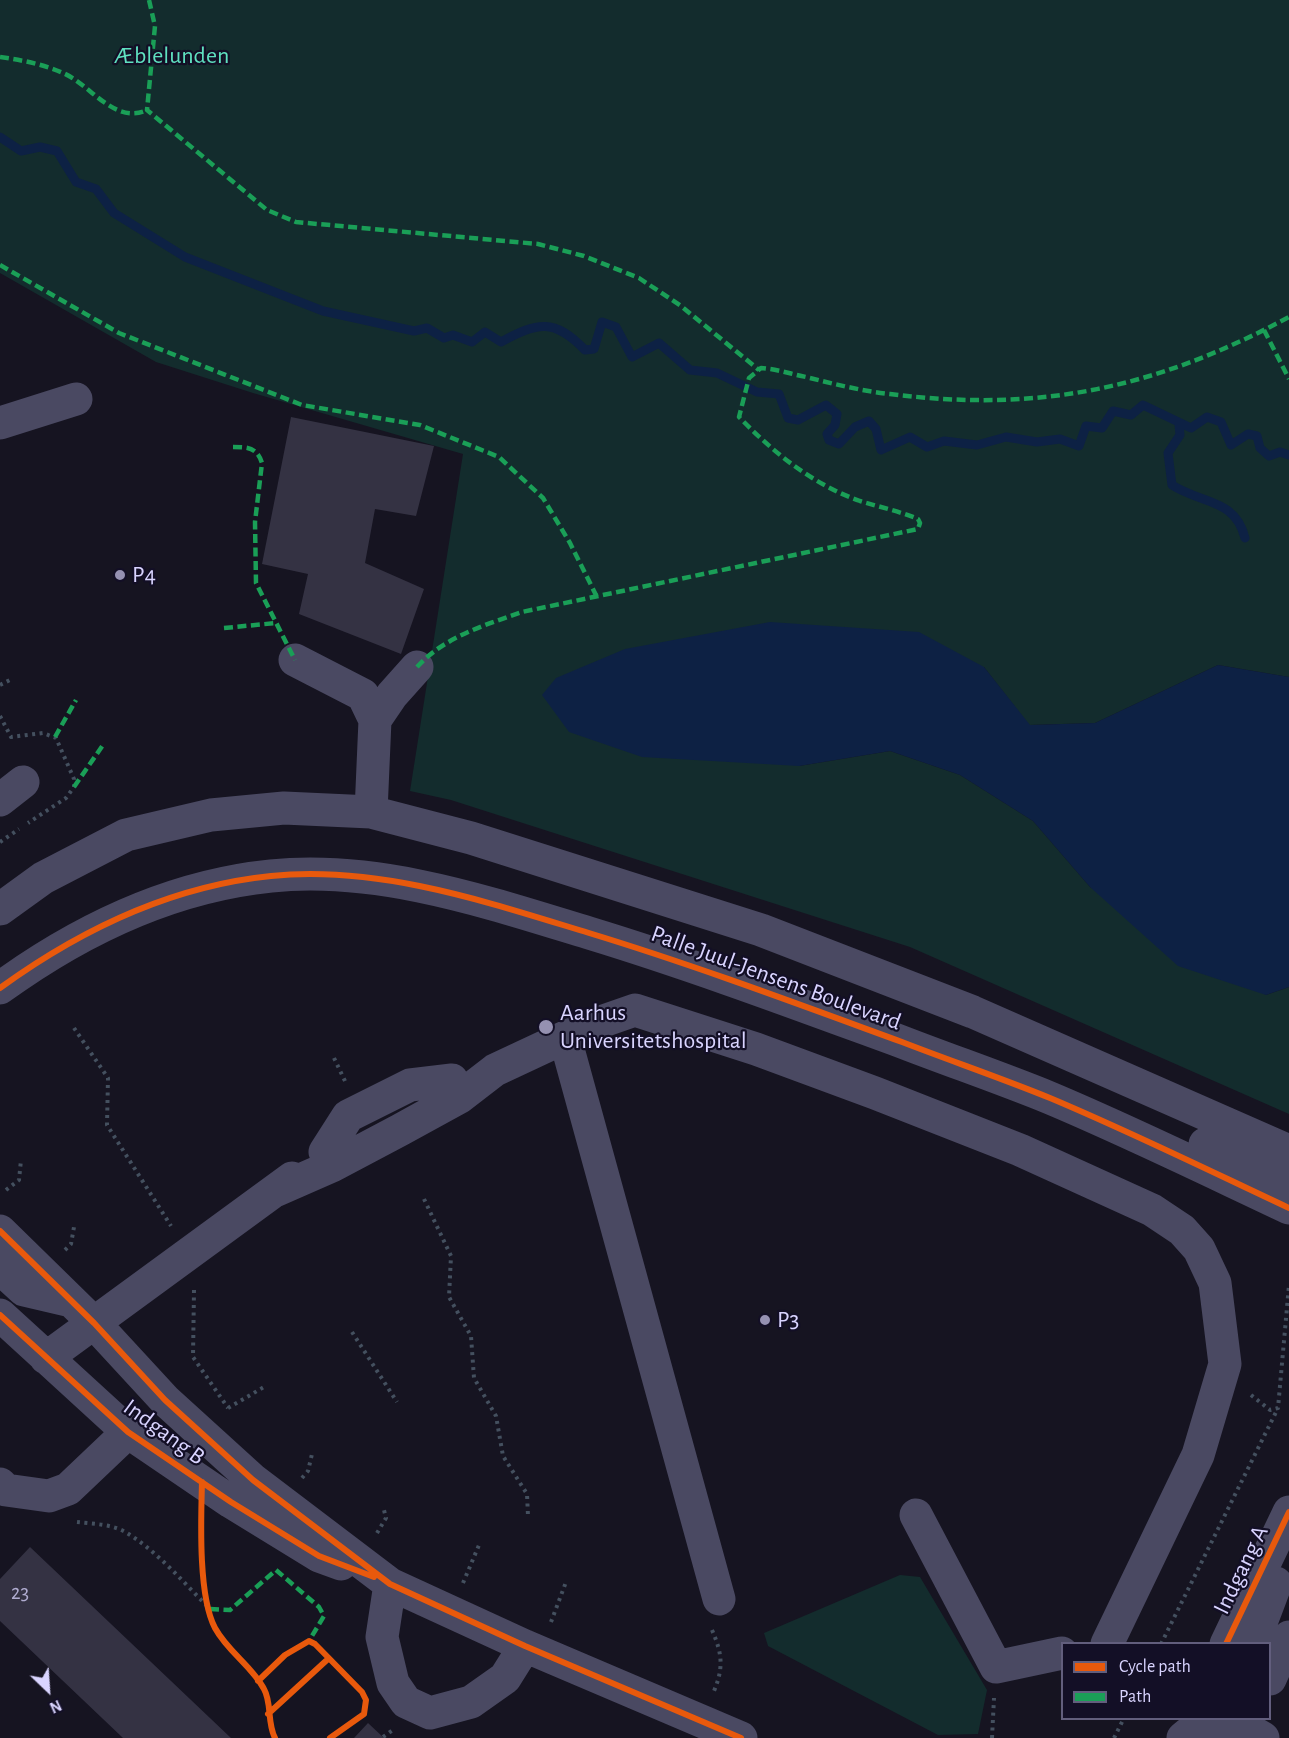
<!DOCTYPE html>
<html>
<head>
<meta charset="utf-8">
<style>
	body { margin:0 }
	#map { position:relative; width:1289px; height:1738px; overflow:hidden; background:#161421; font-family:"Alegreya Sans",sans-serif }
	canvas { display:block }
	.legend { position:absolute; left:1061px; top:1642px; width:210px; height:78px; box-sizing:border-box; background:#130f26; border:2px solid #625e7d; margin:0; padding:8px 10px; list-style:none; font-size:18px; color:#d9d4ff }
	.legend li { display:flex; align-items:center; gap:12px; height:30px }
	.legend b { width:30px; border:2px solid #625e7d }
	.north { position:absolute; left:18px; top:1660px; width:60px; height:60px; -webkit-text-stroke:4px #130f26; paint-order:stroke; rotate:155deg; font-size:16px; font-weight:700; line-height:24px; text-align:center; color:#d9d4ff }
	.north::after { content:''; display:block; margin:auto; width:21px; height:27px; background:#d9d4ff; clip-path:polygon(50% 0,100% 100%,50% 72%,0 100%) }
</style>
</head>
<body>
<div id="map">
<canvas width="1289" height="1738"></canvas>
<ul class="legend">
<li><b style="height:8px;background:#e8590c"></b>Cycle path</li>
<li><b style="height:8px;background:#1a9f57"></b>Path</li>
</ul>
<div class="north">N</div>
</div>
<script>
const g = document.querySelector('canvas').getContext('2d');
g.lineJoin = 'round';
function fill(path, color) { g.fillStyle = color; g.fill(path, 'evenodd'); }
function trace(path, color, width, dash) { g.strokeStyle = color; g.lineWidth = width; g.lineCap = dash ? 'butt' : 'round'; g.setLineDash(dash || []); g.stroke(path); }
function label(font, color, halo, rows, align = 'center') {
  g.font = font + ' "Alegreya Sans",sans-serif'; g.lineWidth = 4.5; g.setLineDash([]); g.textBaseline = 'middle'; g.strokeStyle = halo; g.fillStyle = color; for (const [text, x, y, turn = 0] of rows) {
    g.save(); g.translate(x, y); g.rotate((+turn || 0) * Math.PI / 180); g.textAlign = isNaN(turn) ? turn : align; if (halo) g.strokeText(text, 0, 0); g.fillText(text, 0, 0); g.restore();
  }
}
fill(new Path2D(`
	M0,0H1289V677L1218,665L1095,723L1029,725L984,667L799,766L890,751L960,775L1033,821L1090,887L1266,995L1289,987V1114L910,947L451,800L410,791L463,454L253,393L156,362L0,273Z
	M900,1575L920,1577L987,1690L978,1734L938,1735L768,1646L764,1633Z`), '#132c2d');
fill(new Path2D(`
	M770,622L919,632L984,667L1030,725L1095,723L1218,665L1289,677V987L1266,995L1178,966L1090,887L1033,821L960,775L890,751L799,766L642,757L569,732L542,695L556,678L625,649Z`), '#0d2144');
trace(new Path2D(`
	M0,137L21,151L40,147L57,151L76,182L96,189L114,213L185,257L323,311L414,331L427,328L444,338L453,335L472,342L485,332L501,342C538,322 554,318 585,350L594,349L602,322L616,327L632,357L659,343L690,370L717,373L757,392L779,394L788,418L798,420L826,405L837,414L835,425L827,434L829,440L839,444L855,427L869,421L876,429L881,450L910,437L927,447L944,441L977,445L1006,437L1037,442L1060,439L1079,446L1086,426L1102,428L1113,411L1131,415L1143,405L1191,428L1207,417L1221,422L1231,445L1248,434L1257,436L1260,448L1269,456L1280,452L1289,455
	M1179,424L1180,435L1168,453L1172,485C1201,504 1235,498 1245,538`), '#0d2144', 9);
fill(new Path2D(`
	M291,417L434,446L416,516L375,509L365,563L424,589L401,654L299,614L308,574L262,564Z
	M30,1547L231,1738H123L0,1621V1579Z
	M368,1723L384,1738H354Z`), '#343243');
trace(new Path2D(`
	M0,685L10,680
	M0,716L11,737L43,733L56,738L74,779V787L66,798L28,823
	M0,842L19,829
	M74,1028L108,1078L107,1125L171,1226
	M334,1058L345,1081
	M6,1190L19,1180L21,1160
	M424,1199L451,1256L449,1297L471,1336L474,1378L496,1416L503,1456L527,1494L528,1516
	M65,1250L71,1244L74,1227
	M194,1290L193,1357L228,1408
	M352,1332L397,1402
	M1251,1395L1270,1410L1278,1408L1289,1285
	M228,1408L264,1387
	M302,1478L308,1471L312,1454
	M77,1522C93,1524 113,1524 127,1533C158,1552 184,1583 210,1609
	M377,1533L386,1518L383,1506
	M463,1583L479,1545
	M551,1622L566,1582
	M712,1630C722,1653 724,1667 714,1691
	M1161,1644L1278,1408
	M383,1737L393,1730
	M992,1738L994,1698
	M1114,1738L1124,1718`), '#44505f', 4, [3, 4.5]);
trace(new Path2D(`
	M0,423L76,399
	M295,660L363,695L375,720L371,812
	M375,720L392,695L417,667
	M0,800L23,782
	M0,909L43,878L126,835L211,815L284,808L371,812L471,838L761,930L973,1012L1289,1151
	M0,988C80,930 172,886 271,876C379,865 487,902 589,933C694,965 798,1004 902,1042C951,1061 1001,1078 1050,1098C1131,1132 1210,1171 1289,1208
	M565,1038L719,1599
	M1205,1144L1289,1182
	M325,1152L348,1116L410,1085L452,1080
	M275,1191L332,1166L400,1130L460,1097L495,1070L589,1026L635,1010L756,1049L875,1093L1020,1150L1152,1210L1182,1230L1199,1249L1215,1283L1225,1364L1198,1455L1107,1644
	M0,1231L94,1323L165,1400L253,1480L390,1584L525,1646L741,1738
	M0,1268L24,1290L71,1301
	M0,1315L128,1432L231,1502L319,1556L341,1564
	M46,1358L292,1178
	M0,1484L6,1490L49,1496L68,1489L128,1432
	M916,1515L996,1667L1062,1653
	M390,1584L382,1637L393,1683L406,1702L430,1713L471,1702L505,1678L525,1646
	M1226,1644L1289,1512
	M1253,1644L1276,1583
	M1270,1679L1289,1637
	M1183,1738C1212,1712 1234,1721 1263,1738`), '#4a4962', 33);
trace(new Path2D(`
	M149,0L155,26L147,110L267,210L296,222L538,244L584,256L639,278L681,306L759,370
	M0,57C21,60 43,64 63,73C90,84 114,125 147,110
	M0,265L119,333L302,405L420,425L499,457L543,498L570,543L598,599
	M1264,330L1289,379
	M233,447C247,447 257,447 262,463L255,522L256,583L295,660
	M224,628L276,623
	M417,667C444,637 485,625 522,612L918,529L920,523L918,519C899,511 879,507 860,501C812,484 774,453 739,417L749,378L761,368C776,369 791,374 806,377C834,384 862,391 890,394C1041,413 1156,388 1289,317
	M55,737L76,700
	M74,787L103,745
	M210,1609L230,1610L276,1570L319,1607L324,1616L309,1641`), '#1a9f57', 4.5, [9, 4.5]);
trace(new Path2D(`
	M0,988C80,930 172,886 271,876C379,865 487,902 589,933C694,965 798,1004 902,1042C951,1061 1001,1078 1050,1098C1131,1132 1210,1171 1289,1208
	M0,1231L94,1323L165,1400L253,1480L390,1584L525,1646L741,1738
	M0,1315L128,1432L231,1502L319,1556L374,1577
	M202,1482C201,1519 198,1596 215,1628C228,1652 252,1666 264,1689C272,1703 267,1723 275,1738
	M1226,1644L1289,1512
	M258,1681L285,1655L309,1641L315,1644L362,1692L366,1700L364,1714L330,1738
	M268,1714L328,1659`), '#e8590c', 6);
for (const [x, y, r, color] of [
	[120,575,6,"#9591b1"],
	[546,1027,8,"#9591b1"],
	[765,1320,6,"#9591b1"]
]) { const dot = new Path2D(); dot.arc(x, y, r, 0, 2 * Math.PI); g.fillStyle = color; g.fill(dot); trace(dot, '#130f26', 2); }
label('21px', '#b0acd0', null, [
	["23",20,1593]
]);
label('24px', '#5fe0c0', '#130f26', [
	["Æblelunden",172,56]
]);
label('24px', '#d9d4ff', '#130f26', [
	["P4",132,575],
	["Aarhus",560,1013],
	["Universitetshospital",560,1041],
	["P3",777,1320]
], 'left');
label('24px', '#d9d4ff', '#130f26', [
	["Palle Juul-Jensens Boulevard",776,978,20],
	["Indgang B",164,1432,36],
	["Indgang A",1241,1570,-64]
]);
</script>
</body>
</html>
